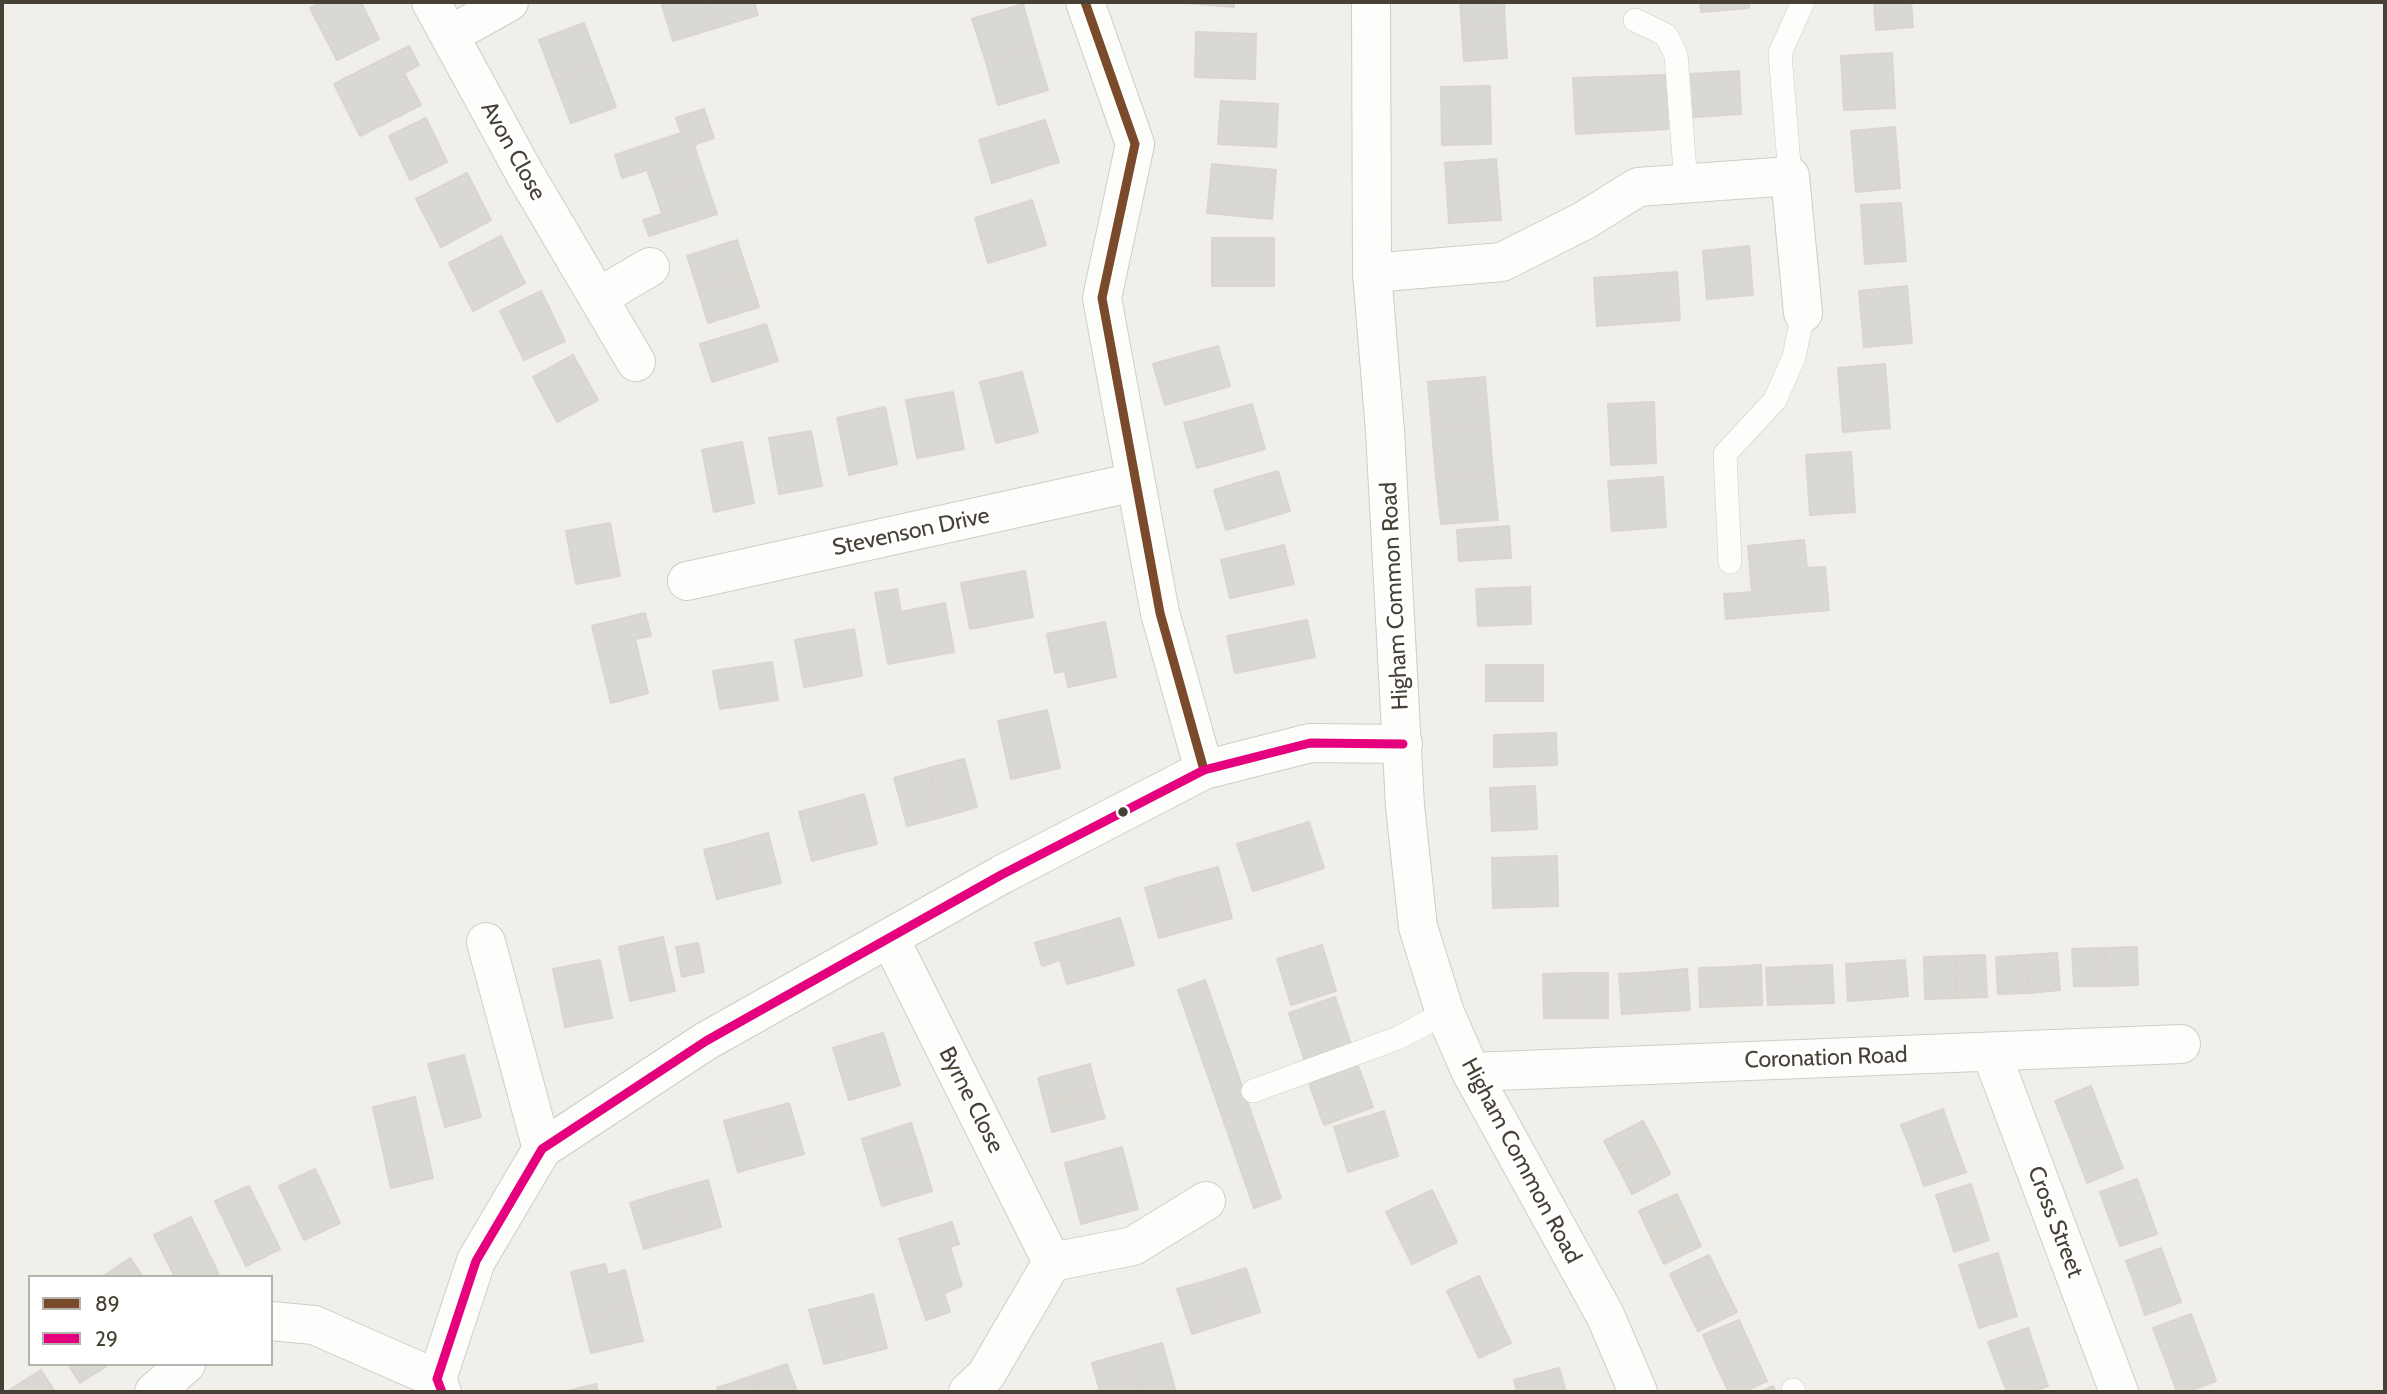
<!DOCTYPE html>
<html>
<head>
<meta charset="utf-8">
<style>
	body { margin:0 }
	#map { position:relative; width:2387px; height:1394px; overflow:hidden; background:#f0efea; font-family:Cabin,sans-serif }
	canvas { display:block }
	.frame { position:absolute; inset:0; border:4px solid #474135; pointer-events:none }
	.legend { position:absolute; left:28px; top:1275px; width:245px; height:91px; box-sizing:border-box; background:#fff; border:2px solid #b5b3ae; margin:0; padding:9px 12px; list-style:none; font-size:21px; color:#474135 }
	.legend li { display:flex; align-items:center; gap:14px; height:35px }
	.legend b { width:35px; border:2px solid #b5b3ae }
</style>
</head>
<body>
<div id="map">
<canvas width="2387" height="1394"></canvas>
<div class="frame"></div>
<ul class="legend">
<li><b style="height:9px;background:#7a4b2a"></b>89</li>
<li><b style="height:9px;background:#e5007d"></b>29</li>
</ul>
</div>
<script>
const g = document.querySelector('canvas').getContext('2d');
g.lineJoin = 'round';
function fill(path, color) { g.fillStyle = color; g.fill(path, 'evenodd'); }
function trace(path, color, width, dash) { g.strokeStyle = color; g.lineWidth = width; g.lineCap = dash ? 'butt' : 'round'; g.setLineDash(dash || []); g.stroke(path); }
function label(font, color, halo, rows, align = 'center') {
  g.font = font + ' Cabin,sans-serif'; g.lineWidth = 5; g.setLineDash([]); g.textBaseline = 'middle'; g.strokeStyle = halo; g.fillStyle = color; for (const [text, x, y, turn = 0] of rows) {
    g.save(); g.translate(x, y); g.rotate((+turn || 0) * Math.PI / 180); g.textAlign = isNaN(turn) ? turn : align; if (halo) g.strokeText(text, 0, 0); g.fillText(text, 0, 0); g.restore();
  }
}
const building = new Path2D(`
	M322,2H361L379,39L337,60L310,8Z
	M661,2H707L715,28L673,41Z
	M707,2H754L758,15L715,28Z
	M1173,2H1234V7Z
	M1460,2H1504L1505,28L1462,30Z
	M1700,2H1749V8L1701,12Z
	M1874,2H1911L1913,27L1876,30Z
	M1023,4L1035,47L986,62L972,19Z
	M584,23L600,65L555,82L539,40Z
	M1505,28L1507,58L1464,61L1462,30Z
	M1196,32L1256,34L1255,79L1195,77Z
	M409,46L419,65L404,73L421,105L360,136L334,84Z
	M1035,47L1048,90L998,105L986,62Z
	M1892,53L1895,108L1844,110L1841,56Z
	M600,65L616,107L571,123L555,82Z
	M1739,71L1741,114L1694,117L1691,74Z
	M1665,75L1668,129L1576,134L1573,78Z
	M1490,86L1491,144L1442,145L1441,87Z
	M1221,101L1278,104L1276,147L1218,144Z
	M704,109L714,138L694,145L704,176L655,192L647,170L622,178L615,155L681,133L676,118Z
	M426,118L447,162L410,180L389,136Z
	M1045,120L1059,162L992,183L979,140Z
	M1895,127L1900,188L1856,192L1851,131Z
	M1496,159L1501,220L1449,223L1445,163Z
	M1212,164L1276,170L1272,219L1207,213Z
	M467,173L491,220L441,247L416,199Z
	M704,176L717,214L649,236L643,220L662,214L655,192Z
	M1032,200L1046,245L988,263L975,218Z
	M1901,203L1906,261L1865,264L1861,205Z
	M501,236L525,283L473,311L449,263Z
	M1212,238H1274V286H1212Z
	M737,240L748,274L698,290L687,256Z
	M1749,246L1753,295L1707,299L1703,251Z
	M1677,272L1680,320L1597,326L1594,278Z
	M748,274L759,307L708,323L698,290Z
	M1907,286L1912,343L1864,347L1859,291Z
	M541,291L565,341L524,360L500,311Z
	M766,324L778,361L712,382L700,344Z
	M1218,346L1230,386L1165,405L1153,364Z
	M573,355L598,400L557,422L533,377Z
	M1885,364L1890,428L1843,432L1838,368Z
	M1022,372L1038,432L996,443L980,382Z
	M1485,377L1489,425L1432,430L1428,382Z
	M953,392L964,449L917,458L906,400Z
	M1654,402L1656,463L1611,465L1608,404Z
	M1252,404L1265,449L1197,468L1184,423Z
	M885,407L897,464L849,475L837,418Z
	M1489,425L1493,472L1436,477L1432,430Z
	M811,431L822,486L779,494L769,438Z
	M742,442L754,503L714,512L702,450Z
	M1851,452L1855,512L1810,515L1806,455Z
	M1278,471L1290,511L1226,530L1214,490Z
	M1493,472L1498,520L1441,524L1436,477Z
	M1663,477L1666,527L1612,531L1608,481Z
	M610,523L620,576L576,584L566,531Z
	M1509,526L1511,558L1459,561L1457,530Z
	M1804,540L1807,568L1825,567L1829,610L1726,619L1724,594L1752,592L1748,546Z
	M1284,545L1294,584L1230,598L1221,560Z
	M1025,571L1033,617L970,629L961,583Z
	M1530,587L1531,624L1478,626L1476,589Z
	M897,589L901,612L945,603L954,652L888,664L875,593Z
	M645,613L651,636L635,639L648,693L611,703L592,626Z
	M1307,620L1315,657L1235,673L1227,636Z
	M1105,622L1116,677L1068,687L1065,671L1055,673L1047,634Z
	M854,629L862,676L804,687L795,640Z
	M772,662L778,700L720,709L713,671Z
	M1486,665H1543V701H1486Z
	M1047,710L1060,768L1011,779L998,721Z
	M1556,733L1557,765L1494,767V735Z
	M964,759L977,807L942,817L929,768Z
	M929,768L942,817L907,826L894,778Z
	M1535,786L1537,829L1492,831L1490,788Z
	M864,794L877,844L845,852L832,803Z
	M832,803L845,852L812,861L799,812Z
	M1309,822L1324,868L1288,880L1273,833Z
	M768,833L781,883L749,891L736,842Z
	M1273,833L1288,880L1253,891L1237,844Z
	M736,842L749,891L717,899L704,850Z
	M1557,856L1558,906L1493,908L1492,858Z
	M1218,867L1232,918L1196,928L1181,877Z
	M1181,877L1196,928L1159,938L1145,888Z
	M1120,918L1134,965L1100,975L1086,928Z
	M1086,928L1100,975L1067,984L1060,960L1042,966L1035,943Z
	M663,937L675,991L630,1001L619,947Z
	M698,943L704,972L682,977L676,947Z
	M1322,945L1336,991L1291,1005L1277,959Z
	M2137,947L2138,985L2106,986L2105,948Z
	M2105,948L2106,986H2074L2072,949Z
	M2057,953L2060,990L2029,993L2026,955Z
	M1985,955L1987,997L1956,998L1955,956Z
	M2026,955L2029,993L1998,994L1996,957Z
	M1955,956L1956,998L1925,999L1924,957Z
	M600,960L612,1018L565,1027L553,969Z
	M1905,960L1908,996L1878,999L1876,962Z
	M1876,962L1878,999L1848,1001L1846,964Z
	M1761,965L1762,1005L1731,1006L1730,967Z
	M1832,965L1834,1003L1801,1004L1799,966Z
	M1799,966L1801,1004L1768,1005L1766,968Z
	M1730,967L1731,1006L1700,1007L1699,968Z
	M1687,969L1690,1010L1656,1012L1653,972Z
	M1653,972L1656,1012L1622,1014L1619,974Z
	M1576,973H1608V1018H1577Z
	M1576,973L1577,1018H1544L1543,974Z
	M1205,980L1281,1198L1254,1208L1178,990Z
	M1335,997L1352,1047L1305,1062L1289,1013Z
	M883,1033L900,1085L849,1100L833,1048Z
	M464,1055L481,1117L445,1127L428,1064Z
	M1356,1060L1373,1107L1324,1125L1307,1078Z
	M1090,1064L1097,1092L1045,1105L1038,1078Z
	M2091,1086L2107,1128L2071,1141L2055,1101Z
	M1097,1092L1105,1118L1052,1132L1045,1105Z
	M415,1097L433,1178L391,1188L373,1107Z
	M789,1103L804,1154L770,1163L756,1112Z
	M1943,1109L1954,1140L1913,1155L1901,1125Z
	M1384,1111L1398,1156L1348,1172L1334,1127Z
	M756,1112L770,1163L738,1172L724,1121Z
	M1643,1121L1657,1147L1618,1167L1604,1141Z
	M911,1123L922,1157L872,1173L862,1139Z
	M2107,1128L2123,1168L2087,1183L2071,1141Z
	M1954,1140L1966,1172L1924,1186L1913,1155Z
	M1122,1147L1138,1209L1081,1224L1065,1163Z
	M1657,1147L1670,1174L1632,1194L1618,1167Z
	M922,1157L932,1191L882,1206L872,1173Z
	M315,1169L340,1223L304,1240L279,1186Z
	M2137,1179L2147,1206L2110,1220L2100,1192Z
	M708,1180L721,1227L682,1238L669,1191Z
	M1971,1184L1980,1212L1945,1223L1936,1195Z
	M249,1186L280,1249L246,1266L215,1201Z
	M1432,1190L1457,1242L1412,1264L1386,1212Z
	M669,1191L682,1238L644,1249L630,1203Z
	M1677,1194L1689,1220L1651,1237L1639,1211Z
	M2147,1206L2157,1234L2120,1246L2110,1220Z
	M1980,1212L1989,1240L1954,1252L1945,1223Z
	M191,1217L220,1277H175L154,1235Z
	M1689,1220L1701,1246L1664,1264L1651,1237Z
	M952,1222L959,1244L950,1247L962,1286L944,1293L950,1312L926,1320L899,1239Z
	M2161,1248L2171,1275L2136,1288L2126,1261Z
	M1998,1253L2007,1284L1969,1296L1959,1265Z
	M1709,1255L1723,1284L1684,1303L1670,1274Z
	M130,1258L143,1277H102Z
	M605,1264L608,1275L625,1270L634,1305L582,1318L571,1272Z
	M1246,1268L1260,1312L1226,1323L1212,1279Z
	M2171,1275L2181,1302L2145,1315L2136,1288Z
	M1479,1276L1511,1343L1479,1358L1447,1291Z
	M1212,1279L1226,1323L1192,1334L1177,1289Z
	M1723,1284L1737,1312L1698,1331L1684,1303Z
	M2007,1284L2017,1316L1979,1328L1969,1296Z
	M873,1294L887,1348L856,1356L841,1302Z
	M841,1302L856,1356L824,1364L809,1310Z
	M634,1305L643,1341L591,1353L582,1318Z
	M2191,1314L2204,1348L2166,1362L2153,1328Z
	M1739,1320L1753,1351L1717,1367L1703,1335Z
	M2028,1328L2038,1357L1999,1371L1988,1342Z
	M1162,1343L1176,1392H1138L1127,1353Z
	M2204,1348L2216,1381L2186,1392H2177L2166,1362Z
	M1753,1351L1767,1381L1743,1392H1729L1717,1367Z
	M1127,1353L1138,1392H1100L1092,1363Z
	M2038,1357L2048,1386L2030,1392H2007L1999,1371Z
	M68,1364H110L80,1383Z
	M787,1364L797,1392H757L752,1376Z
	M1559,1368L1566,1392H1517L1514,1380Z
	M41,1370L55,1392H6Z
	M752,1376L757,1392H718L717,1388Z
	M596,1384L598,1392H564Z
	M1773,1386L1776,1392H1760Z`);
fill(building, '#dad8d2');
trace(building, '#d8d6cf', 2);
const service = new Path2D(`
	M1635,20L1666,35L1676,55L1686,184
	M1790,176L1780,53L1803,2
	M1730,562L1725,454L1775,400L1794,357L1803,313
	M1253,1091L1398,1038L1445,1013
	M1793,1390L1794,1392`);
const minor = new Path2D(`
	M431,2L525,174L636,362
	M1085,2L1135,144L1102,298L1160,613L1204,770
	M450,35L509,2
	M1372,273L1502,262L1585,220L1638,187L1790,176L1803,313
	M599,297L650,267
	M687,581L1135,482
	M890,939L1052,1262
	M486,942L542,1149
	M1991,1052L2119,1392
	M1471,1072L2181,1044
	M271,1321L314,1325L437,1379
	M154,1392L186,1364
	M442,1392L437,1379L476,1261L542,1149L706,1041L1001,875L1204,770L1310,743L1403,744
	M968,1392L986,1375L1052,1262L1133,1246L1206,1201`);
const tertiary = new Path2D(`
	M1371,2L1372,273L1385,431L1405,806L1418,927L1445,1013L1471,1072L1605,1315L1638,1392`);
trace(service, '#cecdc7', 24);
trace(minor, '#cecdc7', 40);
trace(tertiary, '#cecdc7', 40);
trace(service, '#fdfdfc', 23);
trace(minor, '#fdfdfc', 38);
trace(tertiary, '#fdfdfc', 38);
trace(new Path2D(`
	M1085,2L1135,144L1102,298L1160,613L1204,770`), '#7a4b2a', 9);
trace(new Path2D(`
	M442,1392L437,1379L476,1261L542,1149L706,1041L1001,875L1204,770L1310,743L1403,744`), '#e5007d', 9);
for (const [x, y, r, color] of [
	[1123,812,6,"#474135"]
]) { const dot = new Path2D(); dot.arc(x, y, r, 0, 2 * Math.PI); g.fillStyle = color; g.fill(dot); trace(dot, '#fff', 2.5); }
label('23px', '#474135', '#fff', [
	["Avon Close",513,151,61],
	["Stevenson Drive",911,532,-12],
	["Higham Common Road",1395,596,-93],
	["Coronation Road",1826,1058,-2],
	["Byrne Close",971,1100,63],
	["Higham Common Road",1521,1161,62],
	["Cross Street",2055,1222,69]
]);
</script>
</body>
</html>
